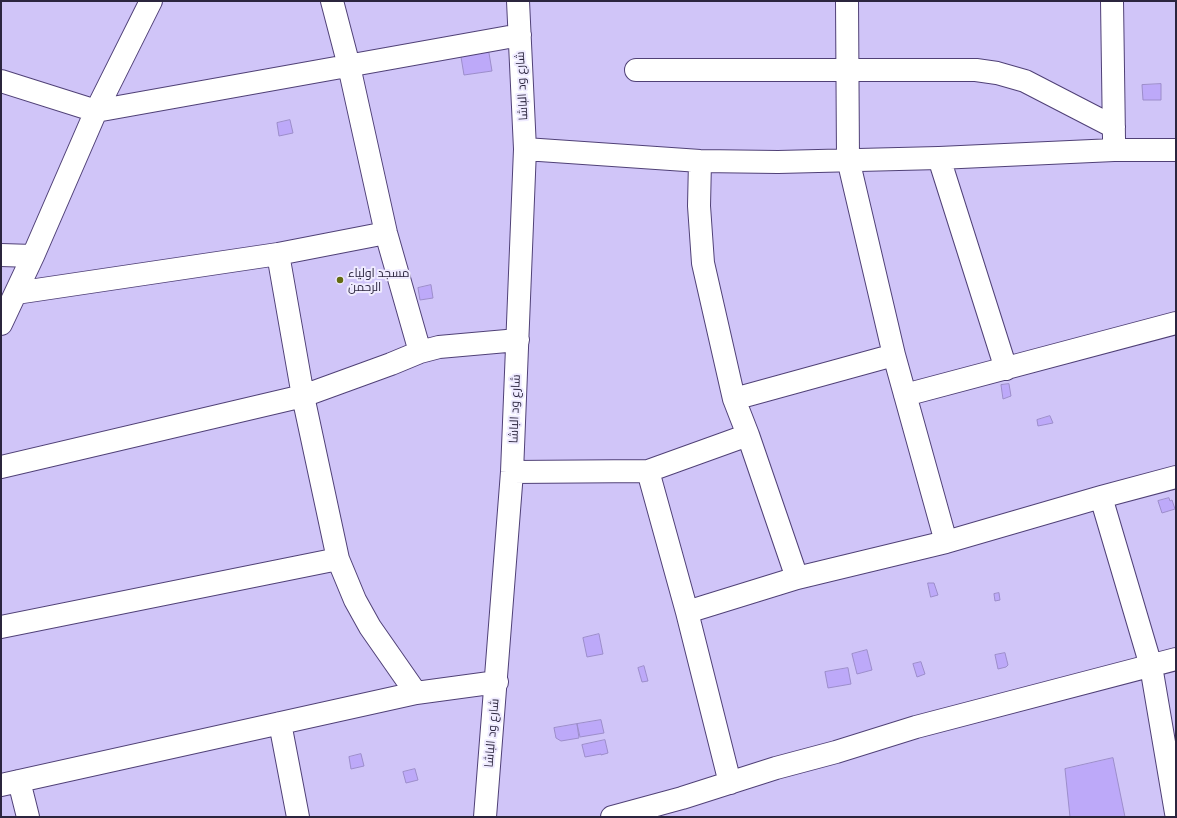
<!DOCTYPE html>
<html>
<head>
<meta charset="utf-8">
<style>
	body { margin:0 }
	#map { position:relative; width:1177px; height:818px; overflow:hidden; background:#d0c5f8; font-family:Montserrat,sans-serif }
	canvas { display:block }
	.frame { position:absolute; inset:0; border:2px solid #2b253e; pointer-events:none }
</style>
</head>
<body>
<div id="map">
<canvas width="1177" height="818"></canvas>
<div class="frame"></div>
</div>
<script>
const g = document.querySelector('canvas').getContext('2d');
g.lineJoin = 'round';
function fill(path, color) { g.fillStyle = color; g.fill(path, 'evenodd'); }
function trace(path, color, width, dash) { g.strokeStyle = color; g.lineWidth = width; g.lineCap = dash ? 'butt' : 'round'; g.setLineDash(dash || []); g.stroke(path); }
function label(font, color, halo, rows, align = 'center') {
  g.font = font + ' Montserrat,Cairo,sans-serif'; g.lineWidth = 4; g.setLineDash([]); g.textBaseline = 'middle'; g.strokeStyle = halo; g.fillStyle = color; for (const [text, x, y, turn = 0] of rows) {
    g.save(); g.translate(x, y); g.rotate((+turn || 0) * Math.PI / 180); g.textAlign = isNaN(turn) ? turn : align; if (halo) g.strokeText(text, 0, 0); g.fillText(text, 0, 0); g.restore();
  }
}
const building = new Path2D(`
	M488,47L492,71L464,75L460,51Z
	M1161,84V100H1143L1142,85Z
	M290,120L293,133L279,136L277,123Z
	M431,285L433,298L420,300L418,288Z
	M1009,384L1011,396L1003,399L1001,385Z
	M1050,416L1053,423L1038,426L1037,420Z
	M1169,498L1170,501L1172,500L1175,509L1162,513L1158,501Z
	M928,583H934L938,595L931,597Z
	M999,593L1000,600L995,601L994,594Z
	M599,634L603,654L587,657L583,638Z
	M867,650L872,670L857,674L852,654Z
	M1005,653L1008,665L1006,667L998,669L995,655Z
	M921,662L925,674L917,677L913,664Z
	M644,666L648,681L642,682L638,668Z
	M848,668L851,684L828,688L825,672Z
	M601,720L604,733L580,737L577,724Z
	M577,724L579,738L561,741L556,738L554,728Z
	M605,740L608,753L601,755V754L585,757L582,745Z
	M361,754L364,766L351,769L349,757Z
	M1113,758L1125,817H1070L1065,769Z
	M415,769L418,780L406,783L403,772Z`);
fill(building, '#bda9f9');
trace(building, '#9c8dca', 1);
const minor = new Path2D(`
	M332,1L349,66L386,233L420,352
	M847,1L848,159L894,355L946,542
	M1112,1L1114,139
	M636,70H976L997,73L1025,81L1114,127
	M1,81L96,111L520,35
	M525,149L700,161L778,162L939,158L1114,150H1176
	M939,158L1006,369
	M700,161L699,206L703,263L734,399L748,435L797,578
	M278,254L303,396L338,559L355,600L370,627L416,693
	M1,255L33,256
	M16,293L278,254L386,233
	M1,324L33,256L96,111L151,1
	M905,395L1176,323
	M734,399L894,355
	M1,467L303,396L391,364L420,352L439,347L518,340
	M648,471L687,612L730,783
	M512,472L648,471L748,435
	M1101,497L1151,666L1176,813
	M687,612L797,578L946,542L1101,497L1176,477
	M1,627L338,559
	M280,723L298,817
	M19,781L28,817
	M1,785L416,693L497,682
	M485,817L512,472L525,149L518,1
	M612,817L682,798L776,768L836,752L916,727L1176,659`);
trace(minor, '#504177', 24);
trace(minor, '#fff', 22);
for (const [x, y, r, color] of [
	[340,280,4,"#636b10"]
]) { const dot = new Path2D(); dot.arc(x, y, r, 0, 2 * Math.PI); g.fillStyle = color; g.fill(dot); trace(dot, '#efebff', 1.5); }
label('12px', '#2b253e', '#efebff', [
	["شارع ود الباشا",522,86,-93],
	["شارع ود الباشا",515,409,-88],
	["شارع ود الباشا",492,733,-85]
]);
label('12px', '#2b253e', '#efebff', [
	["مسجد اولياء",348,273],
	["الرحمن",348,287]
], 'left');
</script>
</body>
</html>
